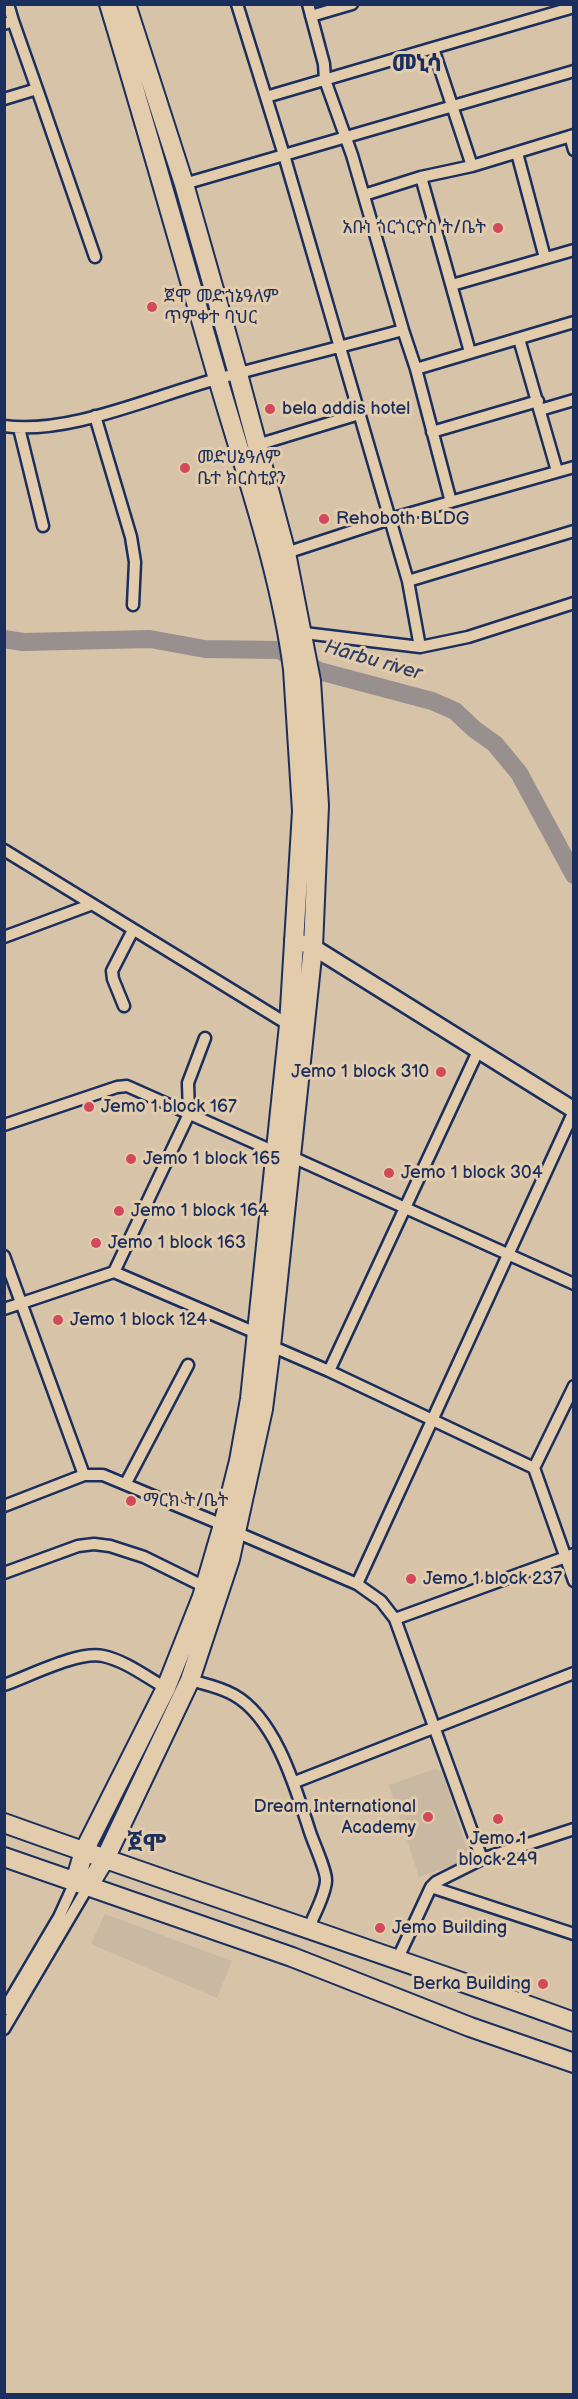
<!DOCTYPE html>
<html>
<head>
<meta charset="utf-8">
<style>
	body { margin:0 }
	#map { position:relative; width:578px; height:2399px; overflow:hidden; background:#d7c3a7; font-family:"Balsamiq Sans",sans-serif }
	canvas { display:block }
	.frame { position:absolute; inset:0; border:6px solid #1b2f5e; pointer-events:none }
</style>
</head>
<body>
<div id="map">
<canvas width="578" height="2399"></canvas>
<div class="frame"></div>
</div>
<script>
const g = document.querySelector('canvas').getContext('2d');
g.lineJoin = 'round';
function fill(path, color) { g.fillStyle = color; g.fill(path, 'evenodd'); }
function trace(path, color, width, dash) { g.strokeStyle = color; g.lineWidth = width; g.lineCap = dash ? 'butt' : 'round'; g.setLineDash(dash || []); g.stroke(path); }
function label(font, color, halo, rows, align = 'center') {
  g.font = font + ' "Balsamiq Sans","Noto Sans Ethiopic",sans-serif'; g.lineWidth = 6; g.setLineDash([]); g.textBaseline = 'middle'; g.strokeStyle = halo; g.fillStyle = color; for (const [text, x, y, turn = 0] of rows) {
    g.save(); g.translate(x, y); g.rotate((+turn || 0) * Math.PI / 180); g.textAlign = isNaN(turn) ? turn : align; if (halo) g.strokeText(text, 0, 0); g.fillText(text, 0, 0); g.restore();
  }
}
fill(new Path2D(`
	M435,1769L441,1771L444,1777L468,1853L462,1862L419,1877L389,1785Z
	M105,1914L232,1961L217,1998L91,1944Z`), '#c9b8a2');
trace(new Path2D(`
	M4,639L23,642L150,639L205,649L279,650L319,671L432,701L455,711L474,729L495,744L519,773L574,875`), '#97908f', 18);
const street = new Path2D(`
	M8,4L13,21
	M237,4L284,155L408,581L420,647
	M308,4L324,64L325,80L352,155L403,330
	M311,16L352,4
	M4,24L13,21L37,89L4,99
	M37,89L95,257
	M266,97L433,48
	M570,136L574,150
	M517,153L545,258
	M472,166L433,48L574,7
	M421,177L470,352
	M184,184L574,71
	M364,195L421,177L472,166L574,135
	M452,285L574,250
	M519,339L557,471
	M416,369L451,502
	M540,410L574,400
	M95,416L131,537L135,562L133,605
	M4,426C70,435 153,396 217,379C279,362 341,347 403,330L416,369L574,322
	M19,428L43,526
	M432,432L538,401
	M257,445L359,414
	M286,553L390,519L574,467
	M408,581L574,531
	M296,632L420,647L468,637L574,603
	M4,850L289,1025
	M4,937L90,905
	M124,1006L113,979L112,971L133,930
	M4,1125L117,1087L127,1086L275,1152
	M290,1156L574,1284
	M4,1256L84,1475
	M114,1272L189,1114L188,1083L205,1038
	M4,1309L114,1272L256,1333
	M271,1346L329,1371L534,1468L574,1581
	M329,1371L479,1049
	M534,1468L574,1386
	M126,1483L188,1365
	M4,1506L84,1475H103L223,1525
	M238,1533L357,1584L381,1601L395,1619L482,1859
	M4,1573L78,1546L94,1544L110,1546L144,1557L205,1587
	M357,1584L574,1111
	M395,1619L574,1554
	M190,1680C204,1684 220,1687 234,1695C275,1718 295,1786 309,1829C312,1840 327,1871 326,1881C325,1896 314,1914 309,1928
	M4,1685C30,1676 77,1651 103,1656C126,1661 146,1677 166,1688
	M295,1782L574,1673
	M431,1887L574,1934
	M398,1958L431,1887L436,1882L482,1859L574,1829
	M4,2010L59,1917L75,1882
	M4,2029L89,1885`);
const secondary = new Path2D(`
	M293,940L313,947L574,1110`);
const primary = new Path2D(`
	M4,1823C193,1891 384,1953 574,2022
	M4,1857L292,1957L470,2027L574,2063
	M75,1882L84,1851L166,1688L202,1597L223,1525L239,1461L250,1399L289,1025L302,811L293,669C280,571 246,475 218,379C182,254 147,129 109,4
	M89,1885L105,1859L190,1680L230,1559L263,1409L271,1346L313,947L319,805L311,681L286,553L238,374L184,184L126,4`);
trace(street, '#1b2f5e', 15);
trace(secondary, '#1b2f5e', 20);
trace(primary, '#1b2f5e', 22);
trace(street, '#e3ccac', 10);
trace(secondary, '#e3ccac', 15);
trace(primary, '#e3ccac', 18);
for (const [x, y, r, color] of [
	[498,228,6,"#d1495b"],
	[152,307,6,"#d1495b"],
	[270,409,6,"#d1495b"],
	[185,468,6,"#d1495b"],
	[324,519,6,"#d1495b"],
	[441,1072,6,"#d1495b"],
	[89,1107,6,"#d1495b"],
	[131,1159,6,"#d1495b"],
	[389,1173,6,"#d1495b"],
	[119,1211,6,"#d1495b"],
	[96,1243,6,"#d1495b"],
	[58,1320,6,"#d1495b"],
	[131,1501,6,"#d1495b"],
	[411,1579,6,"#d1495b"],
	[428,1817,6,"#d1495b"],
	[498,1819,6,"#d1495b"],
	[380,1928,6,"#d1495b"],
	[543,1984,6,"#d1495b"]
]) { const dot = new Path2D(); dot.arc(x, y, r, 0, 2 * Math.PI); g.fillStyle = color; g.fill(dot); trace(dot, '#e3ccac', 2); }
label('18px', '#1b2f5e', '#e3ccac', [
	["አቡነ ጎርጎርዮስ ት/ቤት",486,228,"right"],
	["ጀሞ መድኀኔዓለም",164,297],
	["ጥምቀተ ባህር",164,318],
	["bela addis hotel",282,409],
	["መድሀኔዓለም",197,458],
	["ቤተ ክርስቲያን",197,479],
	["Rehoboth BLDG",336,519],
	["Jemo 1 block 310",429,1072,"right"],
	["Jemo 1 block 167",101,1107],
	["Jemo 1 block 165",143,1159],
	["Jemo 1 block 304",401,1173],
	["Jemo 1 block 164",131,1211],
	["Jemo 1 block 163",108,1243],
	["Jemo 1 block 124",70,1320],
	["ማርክ ት/ቤት",143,1501],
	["Jemo 1 block 237",423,1579],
	["Dream International",416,1807,"right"],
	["Academy",416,1828,"right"],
	["Jemo 1",498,1839,"center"],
	["block 249",498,1860,"center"],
	["Jemo Building",392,1928],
	["Berka Building",531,1984,"right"]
], 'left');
label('italic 20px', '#2e3e65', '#e3ccac', [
	["Harbu river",373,661,16]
]);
label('bold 24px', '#1b2f5e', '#e3ccac', [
	["መኒሳ",417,65],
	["ጀሞ",147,1845]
]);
</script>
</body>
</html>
